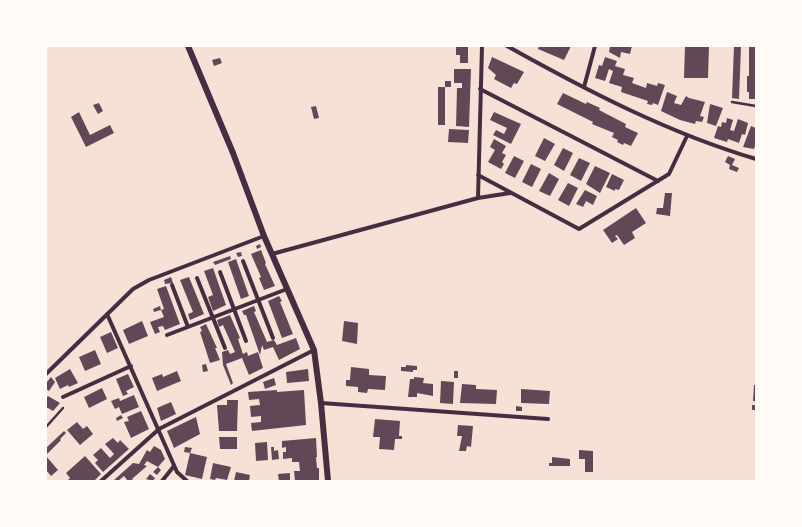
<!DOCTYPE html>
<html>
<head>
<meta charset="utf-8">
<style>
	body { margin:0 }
	#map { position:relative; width:802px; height:527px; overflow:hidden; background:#f7e1d7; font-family:"Exo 2",sans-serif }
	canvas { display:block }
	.frame { position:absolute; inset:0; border:47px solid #fffaf5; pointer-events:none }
</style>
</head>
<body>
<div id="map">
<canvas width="802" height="527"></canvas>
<div class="frame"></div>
</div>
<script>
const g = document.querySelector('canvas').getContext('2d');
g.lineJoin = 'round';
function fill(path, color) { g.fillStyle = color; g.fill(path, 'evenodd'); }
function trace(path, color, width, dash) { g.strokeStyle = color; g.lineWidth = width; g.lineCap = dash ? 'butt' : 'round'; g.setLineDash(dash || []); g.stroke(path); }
fill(new Path2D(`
	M456,46H468V63H460V55H456Z
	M539,46H571L564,60L538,49Z
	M610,46H632L630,54L621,52L620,58L609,52Z
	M685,46H709L708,78H684Z
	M734,46H741L739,99L732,98Z
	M749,46H756V99H749V92H747V76H749Z
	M492,57L524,72L517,84L514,83L511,88L494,79L496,75L488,68Z
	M605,57L617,61L615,66L625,69L623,75L634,78L632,83L646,88L647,83L657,86L658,83L665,85L658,105L653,103L652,105L647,104L648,101L621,92L622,87L609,83L613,71L609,69L605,81L595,78L599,65L602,66Z
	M220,58L222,63L214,66L212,60Z
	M454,69H471L469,127L456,126L457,88H462V83H454Z
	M445,81H451V87H445V125H438V87H445Z
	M667,92L677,96L674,103L681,105L686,96L689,98L705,102L700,116L704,117L702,122L696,121L695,124L680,120L661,111Z
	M563,93L586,104L587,102L600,108L599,110L626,124L625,127L638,133L631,146L624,143L623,145L617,142L618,140L612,137L614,133L592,124L593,122L557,104Z
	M99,103L103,111L98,114L93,105Z
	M710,104L723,108L716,126L707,123Z
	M316,106L319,118L314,119L311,107Z
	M79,112L90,135L110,125L114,133L86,147L71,117Z
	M494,112L521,124L511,144L493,135L496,130L504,134L507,128L490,120Z
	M727,118L733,120L730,130L734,131L738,119L748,123L745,135L742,134L739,143L728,139L727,142L714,138L718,126L721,127L722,122L726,123Z
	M751,126L756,128V143L754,149L743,147Z
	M449,129L469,130L468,143L448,142Z
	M544,138L555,144L545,161L535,156Z
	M494,139L506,146L502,153L506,155L502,162L504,164L501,169L488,162L495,150L490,147Z
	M563,148L573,153L564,171L554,165Z
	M514,156L524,161L515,178L505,173Z
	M728,156L735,159L732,165L739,168L737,172L729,169L730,165L725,162Z
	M579,158L590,163L581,181L570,175Z
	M531,164L541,169L532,187L522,182Z
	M595,166L610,173L600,193L586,184Z
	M549,173L559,179L550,196L539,191Z
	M612,174L624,180L619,190L615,189V191L606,187Z
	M568,183L578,188L569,206L558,200Z
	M585,190L597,196L593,205L586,201L583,207L576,204Z
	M665,193H672L670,216L656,214L657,208H663Z
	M636,208L646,223L632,232L635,238L624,245L617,235L615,236L618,239L612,243L603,230Z
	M260,244L261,247L257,249L256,246Z
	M261,250L266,263L265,264L275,286L264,290L259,278L261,277L251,254Z
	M241,252L242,256L238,257L236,253Z
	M230,256L231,259L215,265L213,262Z
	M236,259L249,296L241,299L228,262Z
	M213,268L226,305L213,311L208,297L213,295L204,271Z
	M171,277L173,283L165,284L164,280Z
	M189,277L204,314L190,320L188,314L193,312L180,280Z
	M166,286L180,324L165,330L163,326L158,327L160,332L155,334L150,322L164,317L161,310L164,309L157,289Z
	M279,296L282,301L280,302L293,334L282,338L268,301Z
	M160,306L161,310L154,312L153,309Z
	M254,306L256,311L254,312L267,342L274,340L277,345L296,338L300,349L279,360L273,347L264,350L262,345L260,355L246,315H244L242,311Z
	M230,315L240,338L238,339L243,354L247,352L248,356L258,352L263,368L249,375L242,358L226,364L233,383L231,385L223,365L222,352L228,350L230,354L235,352L223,325L219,327L217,320Z
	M142,321L148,336L129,344L123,330Z
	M344,321L358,323L357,344L342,341Z
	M206,324L217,348H215L220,360L210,363L200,332L202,331L200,327Z
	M111,332L118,348L107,353L100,337Z
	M95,350L101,364L85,371L79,357Z
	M206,364L208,371L203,372L202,365Z
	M406,365L417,366V370H413V372L401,371V367H406Z
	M351,367L369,369V375L386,376L385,390L368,389L367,393L358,392V387L346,386V380H350Z
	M70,369L78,383L69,387L68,385L60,389L55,378Z
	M308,369L309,381L287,383L286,372Z
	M177,371L181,381L157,391L152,378L162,374L163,377Z
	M454,371H458V378H454Z
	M128,374L134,387L126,391L128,394L123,396L116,379Z
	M51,377L55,382L49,391L46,389V383Z
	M414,377L424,378L423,383L433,384V396L417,393V397H408L410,379H414Z
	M274,378L276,385L265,389L263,382Z
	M441,381L454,382L453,404L440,403Z
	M462,384L476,385V389L497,390L496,404L460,403Z
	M754,385H756V401H753Z
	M102,388L107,399L89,408L84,397Z
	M521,389L550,391L549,404L521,403Z
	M277,390V392L304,390L306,425L252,431L251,423L261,422V416L251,417L250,406L260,405L259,399L249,400L248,392Z
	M134,395L139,407L122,414L119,407L115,409L111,401L119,398L120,401Z
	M48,396L60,403L53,411L48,408H46V398Z
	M227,400H238L237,431H219L217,405H227Z
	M171,402L176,414L161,421L157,408Z
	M752,405H756V410H752Z
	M516,406L522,407V411H516Z
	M141,411L149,429L131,438L124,422L129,421L127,417Z
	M121,415L123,418L117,421L116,418Z
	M196,417L200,434L174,448L167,431Z
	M375,419L400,421L399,436H402V439H395L394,450L379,449L380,437H373Z
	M77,422L83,429L87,426L93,434L80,445L67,430Z
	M458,425L473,426L471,447L467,446L466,451H459L462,436H457Z
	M64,431L66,433L60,439L61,440L46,455V448Z
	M219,437H237V449H220Z
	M113,438L118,443L120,440L129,449L103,472L95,463L98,460L93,455L101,448L110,458L114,454L105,444Z
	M316,438L317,457H316L317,468H319V481H295L294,471H300L299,462H292V458L283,459V452H286V447L282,448V441Z
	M267,442L268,460L256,461L255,443Z
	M154,446L161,450L165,459L158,467L147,461L144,465L147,466L132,479L134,481H128L124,476L118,481L114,480L133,463L139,464L147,450L150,452Z
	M185,447L192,448L190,453L184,452Z
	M271,447H274V451L278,450L279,459L272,460Z
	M579,450L593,451V472H585V459H579Z
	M190,453L207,457L202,479L185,475Z
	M46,456L58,470L51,476L46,470Z
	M85,456L101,474L94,481H67L70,478L66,473Z
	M552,457L570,459V466H549V463H552Z
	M213,463L231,467L227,480L216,478L215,480L210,479Z
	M158,467L161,470L157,475L153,472Z
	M236,472L250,475L249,481H234Z
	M290,473V481H279L278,474Z
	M150,474L155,478L153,481L146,479Z`), '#644757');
trace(new Path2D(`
	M732,102L756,106
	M46,427L63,408`), '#4a2c40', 2.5);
trace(new Path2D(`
	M507,46C586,90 668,133 756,159
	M584,87L595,46
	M480,89L658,181
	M478,175L579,229L669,174L687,136
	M478,198L482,46
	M272,254L478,198L510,193
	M243,261L273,338
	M220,272L246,341
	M197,278L225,348
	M172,285L188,327
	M107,314L177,472L187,481
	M167,335L287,289
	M46,374L133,289L149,280L264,236
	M63,397L131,366
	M321,403L548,419
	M101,481L159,429L314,350
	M162,481L174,466`), '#4a2c40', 4);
trace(new Path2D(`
	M188,46L233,153L264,236L314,350L321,403L328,481`), '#4a2c40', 6);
</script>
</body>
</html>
